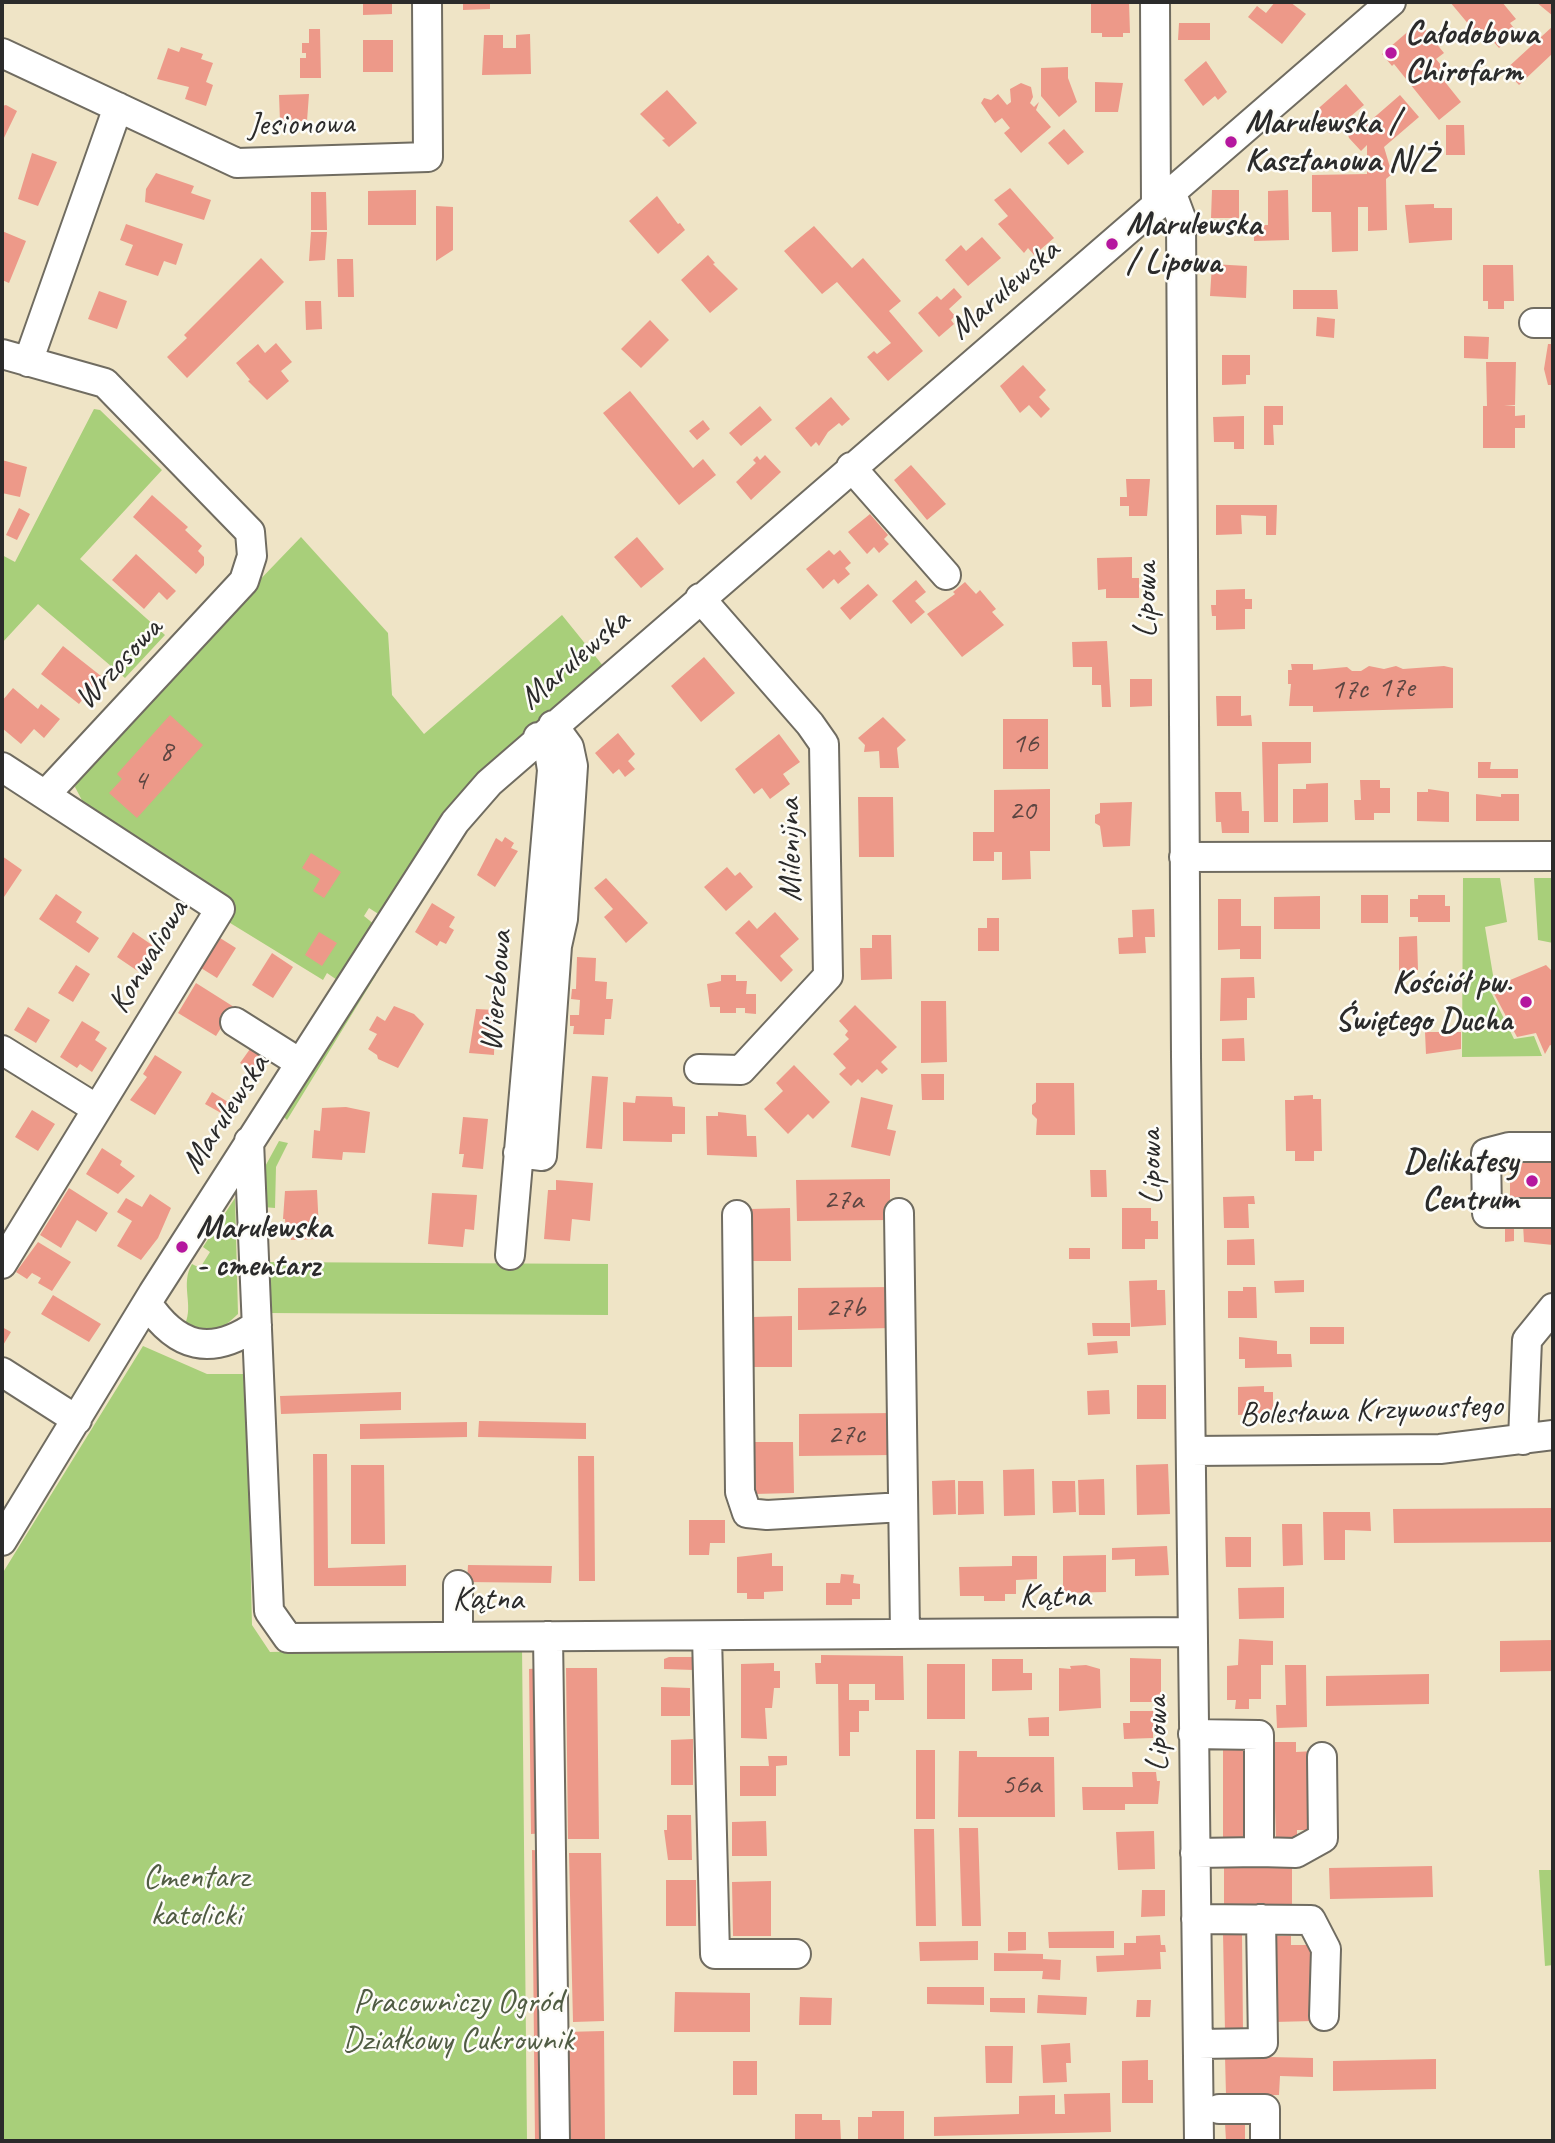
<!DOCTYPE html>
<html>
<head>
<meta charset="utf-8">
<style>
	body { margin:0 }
	#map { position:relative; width:1555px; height:2143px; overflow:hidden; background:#efe4c6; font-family:Caveat,sans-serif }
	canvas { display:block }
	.frame { position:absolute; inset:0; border:4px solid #2b2b2b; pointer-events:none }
</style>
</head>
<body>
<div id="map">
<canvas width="1555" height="2143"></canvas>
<div class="frame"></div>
</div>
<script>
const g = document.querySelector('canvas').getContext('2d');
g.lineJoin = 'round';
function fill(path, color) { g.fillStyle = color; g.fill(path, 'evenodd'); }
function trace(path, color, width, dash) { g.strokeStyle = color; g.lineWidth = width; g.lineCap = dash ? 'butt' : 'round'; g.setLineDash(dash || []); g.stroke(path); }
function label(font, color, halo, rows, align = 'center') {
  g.font = font + ' Caveat,sans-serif'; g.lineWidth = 5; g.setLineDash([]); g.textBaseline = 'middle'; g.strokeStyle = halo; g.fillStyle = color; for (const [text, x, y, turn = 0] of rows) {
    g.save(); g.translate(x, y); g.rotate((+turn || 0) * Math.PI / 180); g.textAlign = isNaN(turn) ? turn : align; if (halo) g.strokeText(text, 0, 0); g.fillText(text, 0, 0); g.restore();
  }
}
fill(new Path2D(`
	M94,409L100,410L162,470L80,559L165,635L125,678L38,604L2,643V555L15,562Z
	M301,537L388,633L392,695L424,734L562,615L604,667L380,915L369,908L364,916L375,925L340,982L327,973L323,980L222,918L86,808L75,787L81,766Z
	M1463,878H1500L1507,922L1485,927L1494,981L1488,986L1514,1039L1534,1036L1542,1056L1462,1057Z
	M1534,878H1553V943L1538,940Z
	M368,973L376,975L287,1120L280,1113Z
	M279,1141L288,1143L276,1167L275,1208L263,1207L262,1172Z
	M235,1198L238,1314C217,1334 211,1333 185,1324C194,1305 180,1284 192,1264L200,1268L210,1252L203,1247Z
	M264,1262L608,1264V1315L267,1313Z
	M143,1346L207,1374H246L252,1625L270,1652L522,1646L527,2141H2V1574Z
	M1539,1870H1553V1965L1545,1966Z`), '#a8cf7a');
fill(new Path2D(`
	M363,2H392V14L363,15Z
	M463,2H490V9L463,10Z
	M1091,2H1129L1130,33H1123V37H1102V33H1091Z
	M1275,2H1290L1306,14L1282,44L1248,17L1257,6L1266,13Z
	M1450,2H1502L1516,19L1510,23L1517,32L1499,48L1491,39L1485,44Z
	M1536,2H1553V16Z
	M1419,22L1444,53L1436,59L1451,77L1445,82L1461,102L1439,120L1394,64L1392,66L1382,54Z
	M1179,23H1210V40H1178Z
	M1553,26V53L1519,85L1505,70Z
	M309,29H320L321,78H300V58H306V53H302V43H309Z
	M530,34L531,74L482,75L484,35H503V48H516V35Z
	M363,40H393V72H363Z
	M181,47L203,54L201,59L213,63L206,82L213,85L206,106L185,99L189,87L157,79L168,48L179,52Z
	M1206,61L1227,92L1218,100L1215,96L1203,106L1184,80Z
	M1068,67V78L1077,102L1059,117L1041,96V68Z
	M1095,82L1123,83L1118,112H1095Z
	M1021,83L1031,87L1033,97L1030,103L1034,107L1039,102L1036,110L1051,127L1021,153L1004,133L1010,128L1002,118L995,123L981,103L984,98L991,100L998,94L1007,105L1011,102L1010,89Z
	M1346,84L1364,105L1351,116L1362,128L1400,95L1419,117L1384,147L1392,174L1386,179L1387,230L1368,231V207H1358V251L1332,252L1331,212H1312V175L1367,174V145L1361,151L1349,138L1344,122L1330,134L1312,114Z
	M667,90L697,123L669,147L662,140L665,139L640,114Z
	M309,94L307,121L280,122L279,95Z
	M6,105L17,111L2,142V106Z
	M1446,125H1464L1465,155H1446Z
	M1064,129L1084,152L1068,165L1048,143Z
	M32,153L57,162L38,206L18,199Z
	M156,173L194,186L191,193L211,200L204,220L145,202L146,189Z
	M1010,188L1054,238L1034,255L1028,248L1024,253L998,224L1008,216L994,200Z
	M416,190V225H368V191Z
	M1212,190H1239V218H1211Z
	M1288,190L1289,240L1254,241V225H1268V191Z
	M311,192H326L327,230H311Z
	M657,196L678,224L680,223L685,230L658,254L629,221Z
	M1434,204V208H1452V240L1409,243L1405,205Z
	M436,206L453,207V250L436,261Z
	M126,224L183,244L176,265L164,261L158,276L125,265L133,245L120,240Z
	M814,226L852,268L863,258L901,301L889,311L923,351L888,381L867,357L874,351L877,354L891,343L837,282L822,294L784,251Z
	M2,231L26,241L9,283L2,280Z
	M311,232H327L325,260L309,261Z
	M982,237L1001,258L968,286L945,260L961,245L966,251Z
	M708,255L715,263L713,264L738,289L710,313L681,280Z
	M261,258L284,282L187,378L167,357L187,338L184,335Z
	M337,259H353L354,297H338Z
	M1212,264L1247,266L1246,298L1210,296Z
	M1483,265H1513L1514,301H1504V309H1488V301H1483Z
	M954,288L962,297L949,309L955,316L951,320L954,324L939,337L918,313L937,296L941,300Z
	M1293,290H1337L1338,309H1293Z
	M99,291L127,301L117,329L88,319Z
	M305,301H321L322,329L306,330Z
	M1317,317L1335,319L1334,338L1316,336Z
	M650,320L669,340L641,368L621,349Z
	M1464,336L1489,337L1488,359L1464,358Z
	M276,343L292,362L281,371L289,381L267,400L248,381L250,380L236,363L258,344L265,353Z
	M1548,344H1553V385H1548L1544,369Z
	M1222,355H1250V375H1246V384L1222,385Z
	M1486,362H1516L1515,405H1504L1515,406V416L1525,415V428H1515V448H1483V406H1487Z
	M1023,365L1046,390L1039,397L1050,409L1041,418L1029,405L1020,413L1000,386Z
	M630,391L693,468L703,459L716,475L679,505L603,413Z
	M831,397L850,419L842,426L839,423L828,432L819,446L816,442L811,447L795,428Z
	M760,406L772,420L741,446L729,433Z
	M1264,406H1283V425H1273L1274,445H1264Z
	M1244,416V449H1234V442H1214L1213,417Z
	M703,420L710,429L697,440L689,431Z
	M765,455L781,472L751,500L736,482L756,463L753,460L757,456L760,460Z
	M2,460L27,467L20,497L2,493Z
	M911,465L946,504L927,520L894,480Z
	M1126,479H1150L1147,516H1129V506H1120V497H1127Z
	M152,495L188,527L185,530L202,546L198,551L204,557V565L196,574L133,517Z
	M1216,505H1277L1276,535H1266V516L1241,515L1242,534L1216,535Z
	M19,508L30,514L17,540L6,535Z
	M870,514L888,535L884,539L889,544L879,553L874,547L867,554L848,532Z
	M637,537L664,569L641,588L614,557Z
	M829,550L834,555L840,550L851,563L845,568L850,574L838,584L834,579L823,589L806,569Z
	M136,554L176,591L167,600L159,592L144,609L112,580Z
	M1132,557V578H1139V598H1106V589L1098,590L1097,558Z
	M916,580L926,592L915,601L925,612L911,624L892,601Z
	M965,582L976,594L980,590L996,609L992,612L1004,625L962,657L927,614L955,594L953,592Z
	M868,584L878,595L850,620L840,608Z
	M1245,589V599H1252V609H1245V629L1216,630V616H1212L1211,605H1216V590Z
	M1107,641L1111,707H1102L1101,685H1092V667H1073L1072,642Z
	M63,646L101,676L79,704L41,674Z
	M704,657L735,693L701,722L671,686Z
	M1291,664H1313V670L1347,667L1352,671H1361L1369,666L1384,669L1396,666L1403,669L1444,666L1453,668V708L1313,712V706H1289L1291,684H1288V670H1292Z
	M1130,679H1152V706L1130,707Z
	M13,688L38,709L41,704L60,719L44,738L34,729L21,744L2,728V701Z
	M1216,696H1241V716L1251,715L1252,726H1217Z
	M170,715L203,745L137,818L109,793L122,779L117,774Z
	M883,717L906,740L897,748L899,768H880L879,751L864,752L865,745L858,738Z
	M1003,719H1048V769H1003Z
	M618,733L635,754L628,761L635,769L625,777L619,769L613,774L595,753Z
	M779,734L800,762L783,774L790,784L770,799L762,788L754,794L735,769Z
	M1262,742H1311V763L1278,764V822H1264Z
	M1478,762H1491L1490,769H1518V778H1478Z
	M1360,780H1380V788H1390V813H1374V820H1355L1354,800H1361Z
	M1328,783V822L1293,823V789H1306V784Z
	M1050,789V851H1030L1031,879L1002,880V852H994V861H973V832H994V790Z
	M1428,789L1449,792V822L1417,821V792H1428Z
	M1215,792H1241L1242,811H1249V833H1222L1221,822H1216Z
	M1476,794L1501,797V794H1519V821H1476Z
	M858,797H893L894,857H859Z
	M1132,802L1130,846L1103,847L1100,826L1095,823V815L1100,813V803Z
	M505,837L514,843L511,848L518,851L495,887L477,875L496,838L502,842Z
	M311,853L341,872L324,898L313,891L320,879L302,868Z
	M2,856L22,870L2,900Z
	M727,867L735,876L740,872L753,887L726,911L704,887Z
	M606,878L648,923L626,943L604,917L613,909L594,888Z
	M56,894L82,912L76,922L99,938L89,953L39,919Z
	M1361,895H1388V923H1361Z
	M1418,895H1445V906H1450V922H1418V917H1410V899H1418Z
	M1320,896V929H1274V897Z
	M1218,899H1241V926H1261V959H1240V949L1218,950Z
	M432,903L455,917L449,927L454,930L446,944L440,941L437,946L415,932Z
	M1154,909L1155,937H1145L1146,953L1119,954L1118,938L1133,937L1132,910Z
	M775,912L799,939L780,956L793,970L781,982L735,933L749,920L757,929Z
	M987,918H999V951H978V928H987Z
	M133,932L161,951L145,976L117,957Z
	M319,932L337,943L322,966L305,955Z
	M872,935H891L892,979L861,980L860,948H872Z
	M1417,936L1418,970H1408V978L1399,979V937Z
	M220,938L236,948L217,978L201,968Z
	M272,953L293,967L273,998L252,985Z
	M577,957L596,958L595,981L607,982L606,999H613L611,1019H605L604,1035L573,1034L574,1026H570V1015H579L580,1000L571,999L572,989H576Z
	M76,965L90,974L73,1002L58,993Z
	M1546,965L1553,972V1046L1550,1045L1545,1054L1536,1033L1517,1037L1491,988Z
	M721,975H736V981H747L746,994H756V1014L745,1013V1008H736V1013H720V1007H710L707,984L721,981Z
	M1254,977L1255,998H1247V1020L1220,1021L1221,978Z
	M196,983L234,1007L216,1036L178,1013Z
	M921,1001H946L947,1062L921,1063Z
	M855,1005L897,1047L881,1062L888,1069L882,1074L877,1069L862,1083L858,1079L851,1086L839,1074L846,1068L833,1054L849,1039L845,1035L848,1031L839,1021Z
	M394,1006L414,1014L424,1024L398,1068L378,1059L377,1055L368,1049L377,1034L369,1030L377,1016L385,1021Z
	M28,1007L50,1020L36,1043L14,1030Z
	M476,1009L495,1010L494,1055L469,1053Z
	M82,1021L100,1032L95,1040L107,1048L92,1072L80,1064L77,1068L60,1057Z
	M1425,1032H1461V1049L1426,1054Z
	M1244,1038L1245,1061H1222V1039Z
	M250,1049L262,1057L252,1071L240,1063Z
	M155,1055L182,1072L155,1115L130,1100L147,1077L143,1074Z
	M794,1065L830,1102L813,1119L808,1114L788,1134L764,1109L783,1091L776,1083Z
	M921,1074H944V1100H922Z
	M592,1076L608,1077L602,1149L586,1148Z
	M1036,1083H1074L1075,1135H1036L1037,1119L1032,1114V1105L1036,1102Z
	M212,1092L228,1102L221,1113L205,1104Z
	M1313,1095V1099H1321L1322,1151H1314V1161H1295V1151H1286L1285,1100H1294V1096Z
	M636,1096L672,1097L673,1106L685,1107V1134H672V1142L623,1141V1102L635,1103Z
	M861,1097L893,1105L887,1129L896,1131L890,1156L851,1147Z
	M346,1107L370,1112L365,1153L343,1152L342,1160L312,1158L314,1130L320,1131L322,1108Z
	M32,1110L55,1124L38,1151L15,1137Z
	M718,1112L746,1115L747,1136H756L757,1157L707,1155L706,1116H718Z
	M463,1117L488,1119L483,1169L462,1167L464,1154H459Z
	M102,1148L122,1161L120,1165L135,1176L118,1194L86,1174Z
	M1510,1155H1553V1207H1510Z
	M1090,1170H1106L1107,1197H1091Z
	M890,1179V1220L797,1221L796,1180Z
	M556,1180L593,1183L590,1221L572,1219L570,1241L544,1239L548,1190H556Z
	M69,1188L108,1213L96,1232L77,1220L61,1248L40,1235Z
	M317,1190L319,1230H316L317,1239L291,1240L290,1230L286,1231L285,1219H283L285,1191Z
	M432,1193L477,1195L474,1230L465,1229L463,1247L428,1244Z
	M150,1194L171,1208L158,1238L141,1260L117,1246L132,1221L117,1212L126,1198L142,1207Z
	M1254,1196L1255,1204H1248L1249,1228H1224L1223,1197Z
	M790,1208L791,1261H751V1209Z
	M1122,1208H1151V1221H1158V1239H1145V1249H1122Z
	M1514,1224V1241L1505,1242V1225Z
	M1523,1224H1553V1245L1524,1242Z
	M1254,1239L1255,1265H1227V1240Z
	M38,1242L71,1262L52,1291L38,1283L41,1278L32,1273L27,1279L16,1272Z
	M1069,1248H1090V1259H1069Z
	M1157,1280V1290H1165L1166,1325L1131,1327L1129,1281Z
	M1304,1280V1292L1275,1293L1274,1281Z
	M892,1287V1328L798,1330V1288Z
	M1243,1287H1256L1257,1318H1228V1291H1243Z
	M53,1295L101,1324L89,1342L41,1314Z
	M792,1316V1367H752V1317Z
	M1092,1323H1130V1336H1093Z
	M2,1327L11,1332L2,1347Z
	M1310,1327H1344V1344H1310Z
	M1239,1337L1277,1341V1354H1291L1292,1367L1245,1368V1359H1239Z
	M1117,1341L1118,1353L1088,1355L1087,1343Z
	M1137,1385H1166V1419H1137Z
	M1264,1386V1392H1273V1405H1278V1413L1238,1415V1387Z
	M1109,1390L1110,1414L1088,1415L1087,1391Z
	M401,1392V1410L281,1414L280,1396Z
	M893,1413V1455L799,1456V1414Z
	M479,1421L586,1423V1439L478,1437Z
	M467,1422V1437L360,1439V1424Z
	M753,1442H793L794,1493L754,1494Z
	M313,1454H327L328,1568L406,1565V1586H314Z
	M578,1456H594L595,1581H579Z
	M1168,1464L1170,1514L1137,1515L1136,1465Z
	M351,1465H384L385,1544H351Z
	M1034,1469L1035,1515L1004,1516L1003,1470Z
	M1104,1479L1105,1515H1079L1078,1480Z
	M955,1480L956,1514L933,1515L932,1481Z
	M958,1481H983L984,1514L958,1515Z
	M1052,1481H1075L1076,1512L1053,1513Z
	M1553,1508V1542L1394,1543L1393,1509Z
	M1323,1512H1370L1371,1531L1345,1530V1560H1324Z
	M689,1520H725V1543H710L709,1555H689Z
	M1282,1524H1302L1303,1565L1283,1566Z
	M1225,1537H1251V1567H1226Z
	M1167,1546L1169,1575L1135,1576V1559L1112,1560V1548Z
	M772,1553V1566H783V1591L764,1592V1599H747V1593H737V1557Z
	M1106,1555V1592L1063,1593V1556Z
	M1012,1556H1037V1579L1016,1580V1594H1005V1601H984V1596H960L959,1567L1012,1566Z
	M468,1565L552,1566L551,1583L467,1582Z
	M841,1574L854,1575L853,1583L860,1584V1599H852V1605H826V1583H840Z
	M1284,1587V1618L1239,1619L1238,1588Z
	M1239,1639L1273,1641V1665H1261V1699H1249V1709H1235L1236,1700H1227V1666L1238,1665Z
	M1553,1640V1671L1500,1672V1641Z
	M821,1655L903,1656L904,1700H875V1684H849V1700H869V1711H859V1732H850V1756H839L838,1684H816L815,1663H821Z
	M669,1657H694V1670L664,1669V1659Z
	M1130,1658L1161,1659V1702H1130Z
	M992,1659H1023V1673H1032V1690L992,1691Z
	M774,1663V1671H780V1688H774L772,1708H765L767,1739L741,1738V1664Z
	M927,1664H965V1719H927Z
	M1086,1665L1100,1669L1101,1708L1059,1711V1668L1071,1669L1070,1666Z
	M1285,1665H1306L1307,1727L1277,1728L1276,1705H1286Z
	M542,1668L545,1833L531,1834L529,1669Z
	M566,1668H597L599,1839H568Z
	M1429,1674V1704L1326,1706V1676Z
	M661,1687L690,1688V1716H661Z
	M1130,1711H1153V1738L1124,1739L1123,1723H1130Z
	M1049,1717V1736H1029L1028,1718Z
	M693,1739V1785H671V1740Z
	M1223,1742L1243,1743V1840H1223Z
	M1273,1742H1296V1752L1314,1751L1315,1830H1297V1839L1276,1840Z
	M916,1750H935V1819H916Z
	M959,1751H977V1757H1054L1055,1817H958Z
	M768,1756H787V1765L776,1766V1796H740V1766H769Z
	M1132,1772H1156L1157,1781H1160L1158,1804H1125V1810H1083L1082,1787H1133Z
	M667,1815H691L692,1860H668L664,1830H667Z
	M766,1821L767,1856H732V1822Z
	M959,1828H978L981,1926H962Z
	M914,1829H934L936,1926H916Z
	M1154,1831L1155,1869L1118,1870L1116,1832Z
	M532,1850L545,1851L549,2141H535Z
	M569,1853H601L604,2021L573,2022Z
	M1224,1865H1292V1906L1224,1905Z
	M1432,1866L1433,1897L1330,1899L1329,1868Z
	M666,1880H696V1926H666Z
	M771,1881V1936H733L732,1882Z
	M1142,1890H1165V1916L1141,1917Z
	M1114,1931V1948H1049L1048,1932Z
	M1008,1932H1026V1950L1008,1951Z
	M1223,1934H1242L1243,2031H1225Z
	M1160,1935L1161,1945H1165L1166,1952H1160L1161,1969L1097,1972L1096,1956L1124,1955V1943H1136V1936Z
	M1273,1936H1291V1945H1312L1313,2021L1274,2022Z
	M978,1941V1960L920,1961L919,1942Z
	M994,1953L1043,1954V1959L1061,1960L1060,1980L1042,1979L1043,1971H994Z
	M927,1987H984V2005L927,2004Z
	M675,1992L750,1993V2032H674Z
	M1038,1995L1087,1997L1086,2015L1037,2013Z
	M800,1997L832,1998L831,2025H799Z
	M990,1998H1025V2013L990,2012Z
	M1137,2000H1151L1150,2017H1136Z
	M604,2031L605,2141H566L564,2032Z
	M1070,2043L1071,2063H1066L1067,2082L1043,2083L1041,2045Z
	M985,2046H1013L1012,2083H986Z
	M1225,2056L1313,2058V2077L1280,2076L1279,2095H1226Z
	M1436,2059V2089L1333,2091V2061Z
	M1148,2060V2080H1153V2103H1122V2061Z
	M733,2061H757V2095H733Z
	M1110,2093L1111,2132L934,2136V2117L1019,2114V2096L1055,2095V2114H1065L1064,2094Z
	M872,2111H904V2141H858V2117H872Z
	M795,2114H822V2120H840L841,2141H795Z
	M1245,2122V2141H1226L1225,2123Z`), '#ed9989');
const minor = new Path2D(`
	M1155,2L1156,207
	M2,53L237,163L428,157L427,2
	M1172,194L1181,218L1186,1056L1199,2141
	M1534,323H1553
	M2,354L105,383L250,532L252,556L244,581L46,794
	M28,362L118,107
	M851,467L946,575
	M2,767L220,909L2,1264
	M1184,857L1553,856
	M235,1022L300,1063
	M2,1050L97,1109
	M699,1069L741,1070L828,976L824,744L810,724L700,598
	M249,1141L269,1611L288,1638L1192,1632
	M1553,1147H1509L1486,1153L1487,1213H1553
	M518,1153L542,1156L557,946L563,919L573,766L569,747L553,725
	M899,1213L905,1633
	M737,1215L740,1492L747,1513L767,1515L903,1507
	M510,1255L552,770L549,751L538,737
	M147,1303C177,1348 211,1357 257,1325
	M2,1372L77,1420
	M1523,1440L1527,1340L1553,1308
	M1191,1451L1440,1449L1553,1435
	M2,1541L153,1293L455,822L489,783L1391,2
	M458,1634V1585
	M548,1636L555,2141
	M707,1636L715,1954H796
	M1193,1734L1259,1735V1852L1195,1853
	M1259,1852L1296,1853L1323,1838L1322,1757
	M1196,1919L1311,1920L1326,1949L1324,2016
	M1198,2044L1263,2043L1261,1919
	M1219,2109H1265V2141`);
trace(minor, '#706c61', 32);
trace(minor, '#fff', 28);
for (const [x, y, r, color] of [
	[1391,53,7,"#b5179e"],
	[1231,142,7,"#b5179e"],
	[1112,244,7,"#b5179e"],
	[1526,1002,7,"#b5179e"],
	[1532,1181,7,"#b5179e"],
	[182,1247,7,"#b5179e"]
]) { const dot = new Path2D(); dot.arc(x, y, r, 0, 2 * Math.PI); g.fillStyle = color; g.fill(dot); trace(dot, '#fdfcf7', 2.5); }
label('30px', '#5c4642', null, [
	["17e",1396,688],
	["17c",1349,690],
	["16",1025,744],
	["8",166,752],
	["4",140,781],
	["20",1022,811],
	["27a",843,1200],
	["27b",845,1308],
	["27c",846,1435],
	["56a",1021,1785]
]);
label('bold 33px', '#2b2b2b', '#fdfcf7', [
	["Całodobowa",1405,34],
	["Chirofarm",1405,72],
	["Marulewska /",1245,123],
	["Kasztanowa N/Ż",1245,161],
	["Marulewska",1126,225],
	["/ Lipowa",1126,263],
	["Kościół pw.",1512,983,"right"],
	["Świętego Ducha",1512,1021,"right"],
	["Delikatesy",1518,1162,"right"],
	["Centrum",1518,1200,"right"],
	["Marulewska",196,1228],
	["- cmentarz",196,1266]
], 'left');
label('33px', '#2b2b2b', '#fdfcf7', [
	["Jesionowa",301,125,-1],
	["Marulewska",1005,290,-41],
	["Lipowa",1147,600,-90],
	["Marulewska",575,660,-41],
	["Wrzosowa",119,664,-47],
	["Milenijna",791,850,-91],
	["Konwaliowa",149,957,-59],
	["Wierzbowa",497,991,-85],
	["Marulewska",226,1114,-57],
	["Lipowa",1152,1167,-91],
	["Bolesława Krzywoustego",1371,1411,-2],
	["Kątna",1055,1597],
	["Kątna",488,1600],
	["Lipowa",1158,1734,-91]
]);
label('33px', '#505c43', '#fdfcf7', [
	["Cmentarz",196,1878],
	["katolicki",196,1916],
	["Pracowniczy Ogród",458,2003],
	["Działkowy Cukrownik",458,2041]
]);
</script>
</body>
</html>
